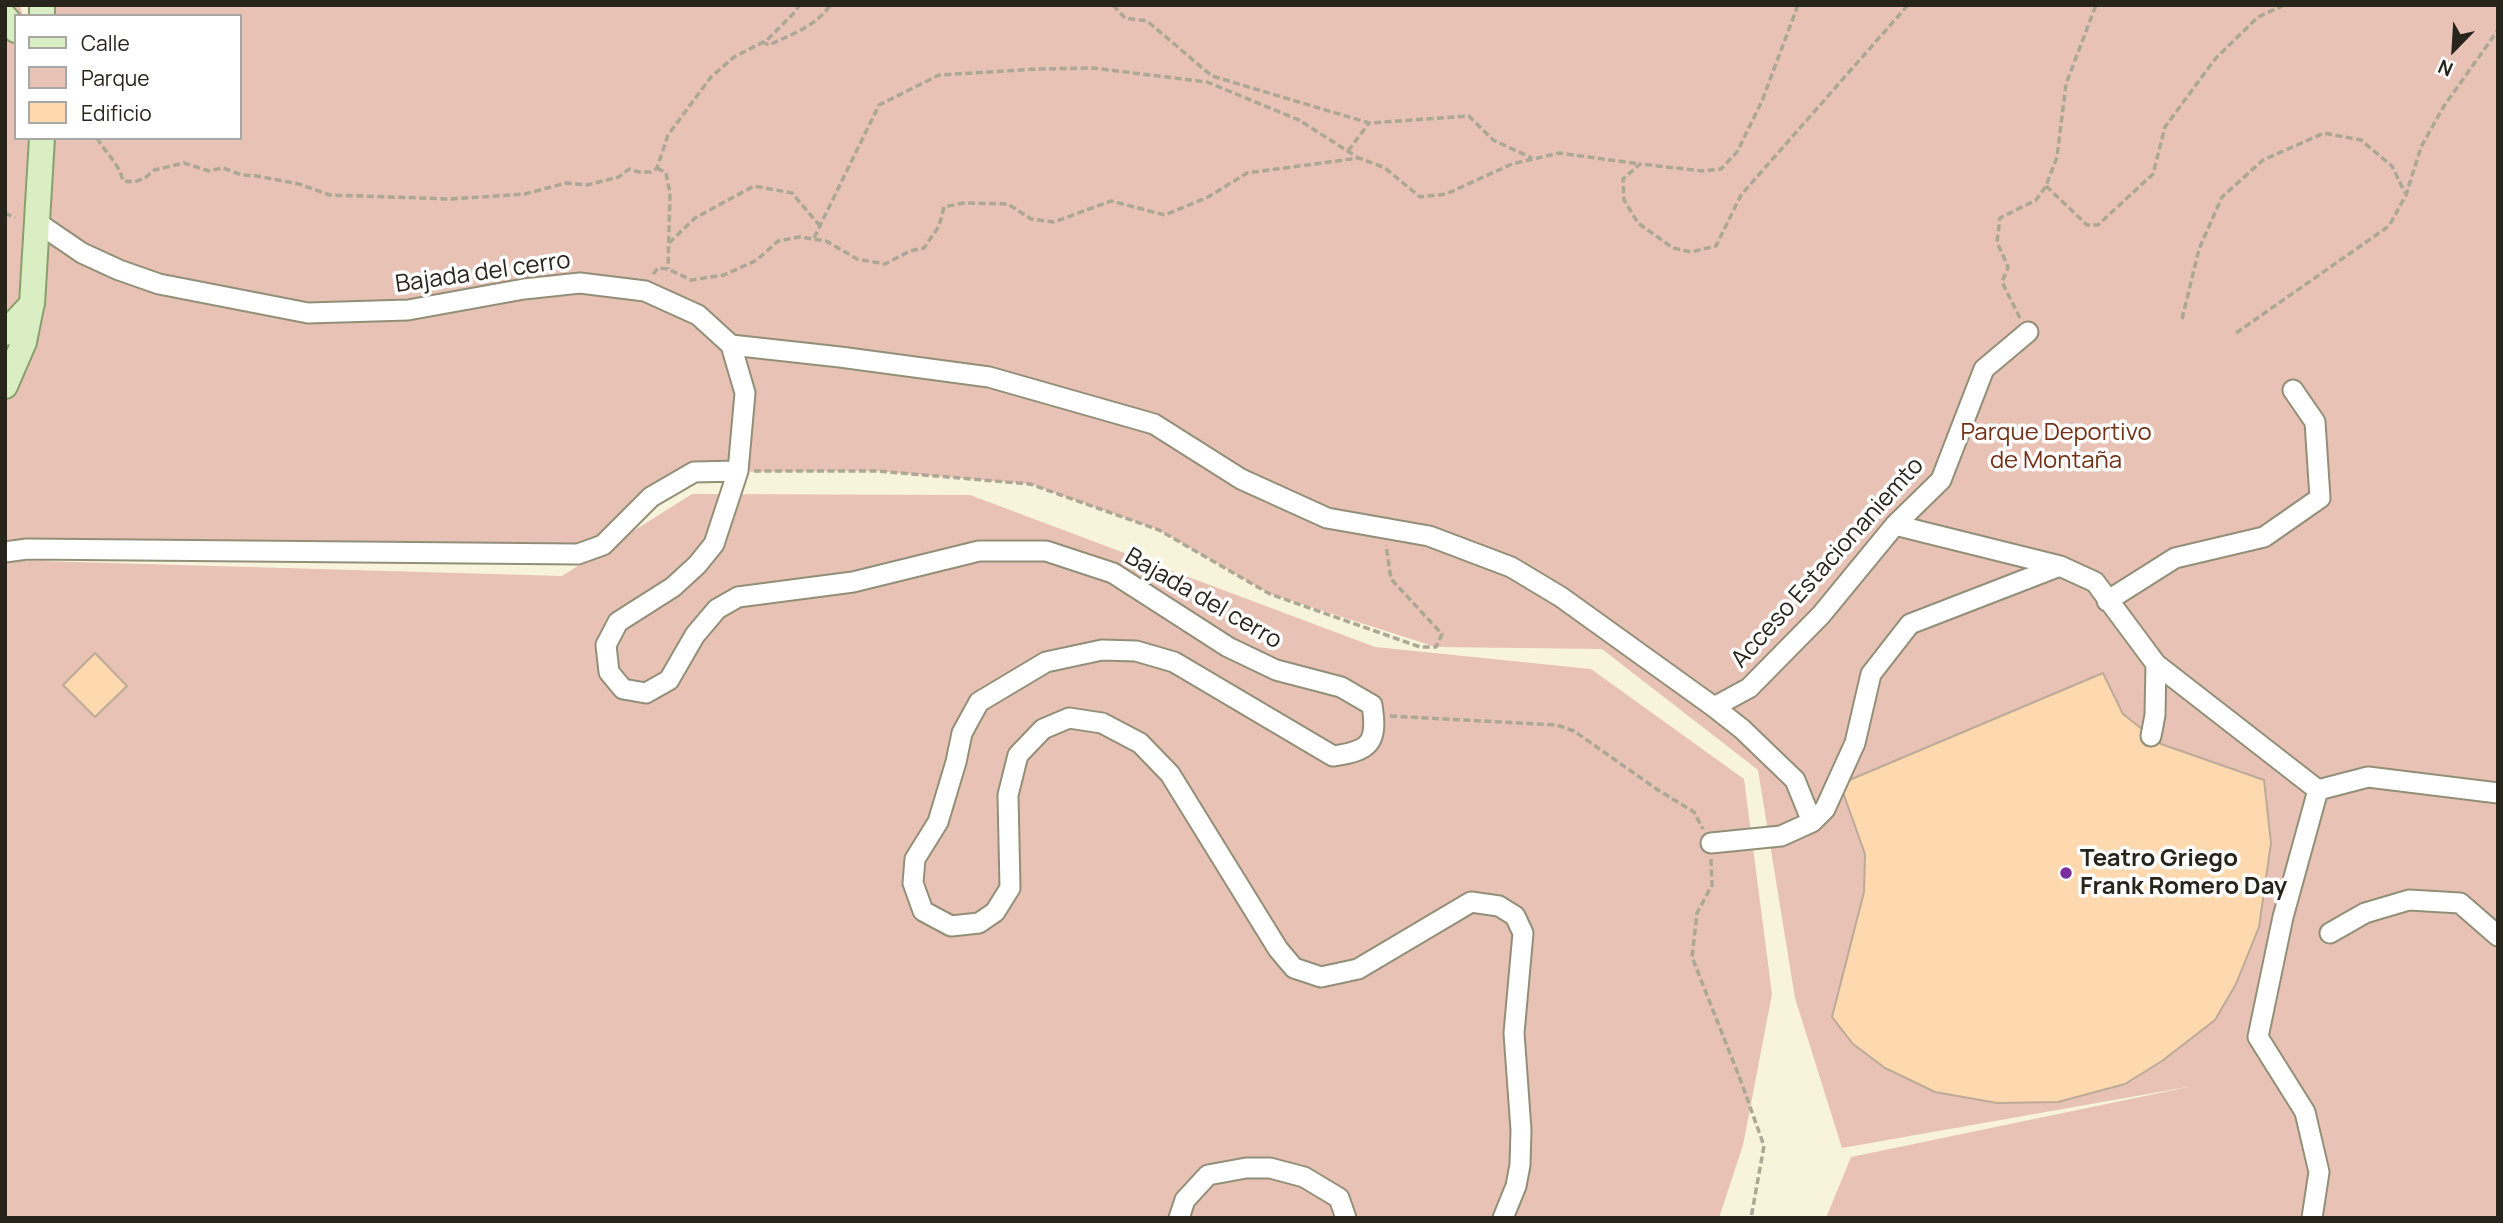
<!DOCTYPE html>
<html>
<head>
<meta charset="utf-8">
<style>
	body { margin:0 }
	#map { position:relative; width:2503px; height:1223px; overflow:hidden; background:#f8f4db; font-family:Manrope,sans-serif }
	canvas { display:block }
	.frame { position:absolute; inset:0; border:7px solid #26241b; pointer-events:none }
	.legend { position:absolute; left:14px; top:14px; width:228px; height:126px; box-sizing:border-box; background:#fff; border:2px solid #a8a7a4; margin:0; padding:9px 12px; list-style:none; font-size:21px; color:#26241b }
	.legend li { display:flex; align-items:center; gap:14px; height:35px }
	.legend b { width:35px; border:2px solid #a8a7a4 }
	.north { position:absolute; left:2419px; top:14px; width:70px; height:70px; -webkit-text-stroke:5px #fff; paint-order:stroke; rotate:204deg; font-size:19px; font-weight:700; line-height:28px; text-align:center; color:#26241b }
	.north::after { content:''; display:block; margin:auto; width:24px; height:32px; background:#26241b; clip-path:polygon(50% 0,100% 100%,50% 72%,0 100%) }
</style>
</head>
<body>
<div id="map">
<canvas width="2503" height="1223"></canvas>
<div class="frame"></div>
<ul class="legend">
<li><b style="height:9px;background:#d9eec2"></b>Calle</li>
<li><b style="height:19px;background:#e8c2b5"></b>Parque</li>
<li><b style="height:19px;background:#fed8ae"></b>Edificio</li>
</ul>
<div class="north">N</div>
</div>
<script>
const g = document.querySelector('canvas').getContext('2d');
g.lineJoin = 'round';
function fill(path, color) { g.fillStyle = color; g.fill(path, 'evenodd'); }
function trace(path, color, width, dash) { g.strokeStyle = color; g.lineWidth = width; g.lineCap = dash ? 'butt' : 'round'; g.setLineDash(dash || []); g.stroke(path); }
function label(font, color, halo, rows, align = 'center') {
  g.font = font + ' Manrope,sans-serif'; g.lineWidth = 7; g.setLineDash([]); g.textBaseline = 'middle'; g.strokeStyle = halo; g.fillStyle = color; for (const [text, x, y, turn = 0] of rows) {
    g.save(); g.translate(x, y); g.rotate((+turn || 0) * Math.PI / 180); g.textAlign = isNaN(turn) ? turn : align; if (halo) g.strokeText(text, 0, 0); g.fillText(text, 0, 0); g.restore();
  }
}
fill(new Path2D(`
	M5,5H20L23,16H16V138H240V16H42V11L63,5H2498V1218H1826L1851,1157L2193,1086L1842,1148L1795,998L1758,770L1602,649L1436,647L1270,594L1159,530L1030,484L876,471L694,472L578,554L5,553Z
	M692,494L970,495L1375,647L1591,669L1744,779L1772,994L1743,1145L1719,1218H5V560L562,576Z`), '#e8c2b5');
const building = new Path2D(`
	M95,653L127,686L95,717L63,685Z
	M2103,673L2123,714L2161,744L2264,780L2271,843L2259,927L2236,984L2215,1020L2162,1061L2125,1084L2058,1102L1997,1103L1935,1092L1885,1068L1853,1044L1832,1017L1864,892L1865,854L1840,784Z`);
fill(building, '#fed8ae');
trace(building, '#bcab98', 2);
const minor = new Path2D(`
	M38,223L82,253L119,270L159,284L308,313L408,310L524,289L580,283L645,291L698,315L731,345L745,393L738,471L714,544L697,565L673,587L618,622L606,645L609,672L623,689L646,693L669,680L695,635L717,609L738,597L853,582L979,551H1046L1113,573L1228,647L1276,670L1341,687L1372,705C1378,743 1370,751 1333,756L1174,662L1136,651L1102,650L1046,662L979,702L962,733L956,762L938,822L915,859L913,883L923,911L951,926L979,923L995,912L1010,888L1008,795L1018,755L1043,729L1069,718L1102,723L1140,743L1170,774L1278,949L1294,968L1321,977L1358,969L1471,902L1499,906L1515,916L1523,933L1514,1033L1521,1130L1520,1165L1516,1186L1503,1218
	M731,345L840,357L989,377L1154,424L1241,479L1327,518L1429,536L1511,567L1561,597L1714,707L1749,688L1821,615L1895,525L1941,480L1984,369L2028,332
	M1895,525L2060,566L2095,582L2156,664L2318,790
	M5,552L27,549L578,554L603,545L651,497L694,472L738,471
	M2107,601L2175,558L2264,537L2320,498L2315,422L2293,390
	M1714,707L1742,729L1795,780L1812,822
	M2151,736L2155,715L2156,664
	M2318,790L2368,777L2498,793
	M1711,843L1781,836L1812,822L1825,809L1855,743L1871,674L1910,624L2060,566
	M2330,933L2365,913L2409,900L2460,903L2498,936
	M1179,1218L1185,1200L1208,1175L1246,1168H1270L1304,1177L1339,1198L1346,1218
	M2312,1218L2319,1172L2305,1112L2258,1037L2283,917L2318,790`);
const major = new Path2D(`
	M42,5V16
	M5,17L16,30
	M5,333L32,304L42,138
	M5,386L24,342L31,307`);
trace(minor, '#928f78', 23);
trace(major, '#89a06d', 28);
trace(new Path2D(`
	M1113,5L1125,18L1147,21L1212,76L1369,123L1469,116L1493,140L1532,158
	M1798,5L1762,101L1737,152L1721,169L1703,171L1640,164L1623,179L1624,200L1638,223L1673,248L1691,252L1716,246L1741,195L1908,5
	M762,42L769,45C790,35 817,26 830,5
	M97,138C106,154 119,163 123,181L134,182L145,178L154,170L184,163L209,171L223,168L242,175L257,176L299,184L330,195L451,199L525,194L566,183L587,185L619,177L629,169L639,172H651L657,168L668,135L711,77L734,57L767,40L796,11L799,5
	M1348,151L1369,123
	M657,168L666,173L670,193L668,269
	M2046,186L2087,225H2098L2153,174L2165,127L2215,59L2258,17L2284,5
	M5,213L15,218
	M814,238L879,105L939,75L1038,69L1093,68L1207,82L1299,120L1357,157
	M669,243L695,218L754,186L792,193L820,226
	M653,274L658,268L668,269L691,280L724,275L757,260L778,241L799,237L826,241L857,259L885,264L910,251L924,248L939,226L944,207L963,203L1008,204L1031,219L1054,222L1111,201L1165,215L1208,197L1247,173L1359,158L1385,168L1420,197L1446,194L1512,164L1559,153L1640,164
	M2020,318L2002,282L2008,267L1997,242L2000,218L2036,200L2046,186L2057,157L2066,84L2096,5
	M2182,319L2199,249L2222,197L2263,160L2324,133L2361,140L2392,166L2405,193
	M2236,333L2389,226L2406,195L2421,147L2444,106L2498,30
	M754,471H877L1030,484L1159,530L1270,594L1420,647H1436L1442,634L1391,579L1386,545
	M1390,716L1557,725L1574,731L1658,790L1694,812L1703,829
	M1711,859L1712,885L1697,913L1692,957L1742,1084L1764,1146L1751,1218`), '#aca895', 3.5, [7, 3.5]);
trace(minor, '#fff', 19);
trace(major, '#d9eec2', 24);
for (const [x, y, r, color] of [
	[2066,873,7,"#7a2e9f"]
]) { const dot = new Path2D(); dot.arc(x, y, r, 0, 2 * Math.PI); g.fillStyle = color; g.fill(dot); trace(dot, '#fff', 2.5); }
label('24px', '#26241b', '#fff', [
	["Bajada del cerro",483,273,-8],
	["Acceso Estacionaniemto",1828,563,-48],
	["Bajada del cerro",1203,599,30]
]);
label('24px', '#723117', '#fff', [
	["Parque Deportivo",2056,433],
	["de Montaña",2056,461]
]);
label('bold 24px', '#26241b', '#fff', [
	["Teatro Griego",2080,859],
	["Frank Romero Day",2080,887]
], 'left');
</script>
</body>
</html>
